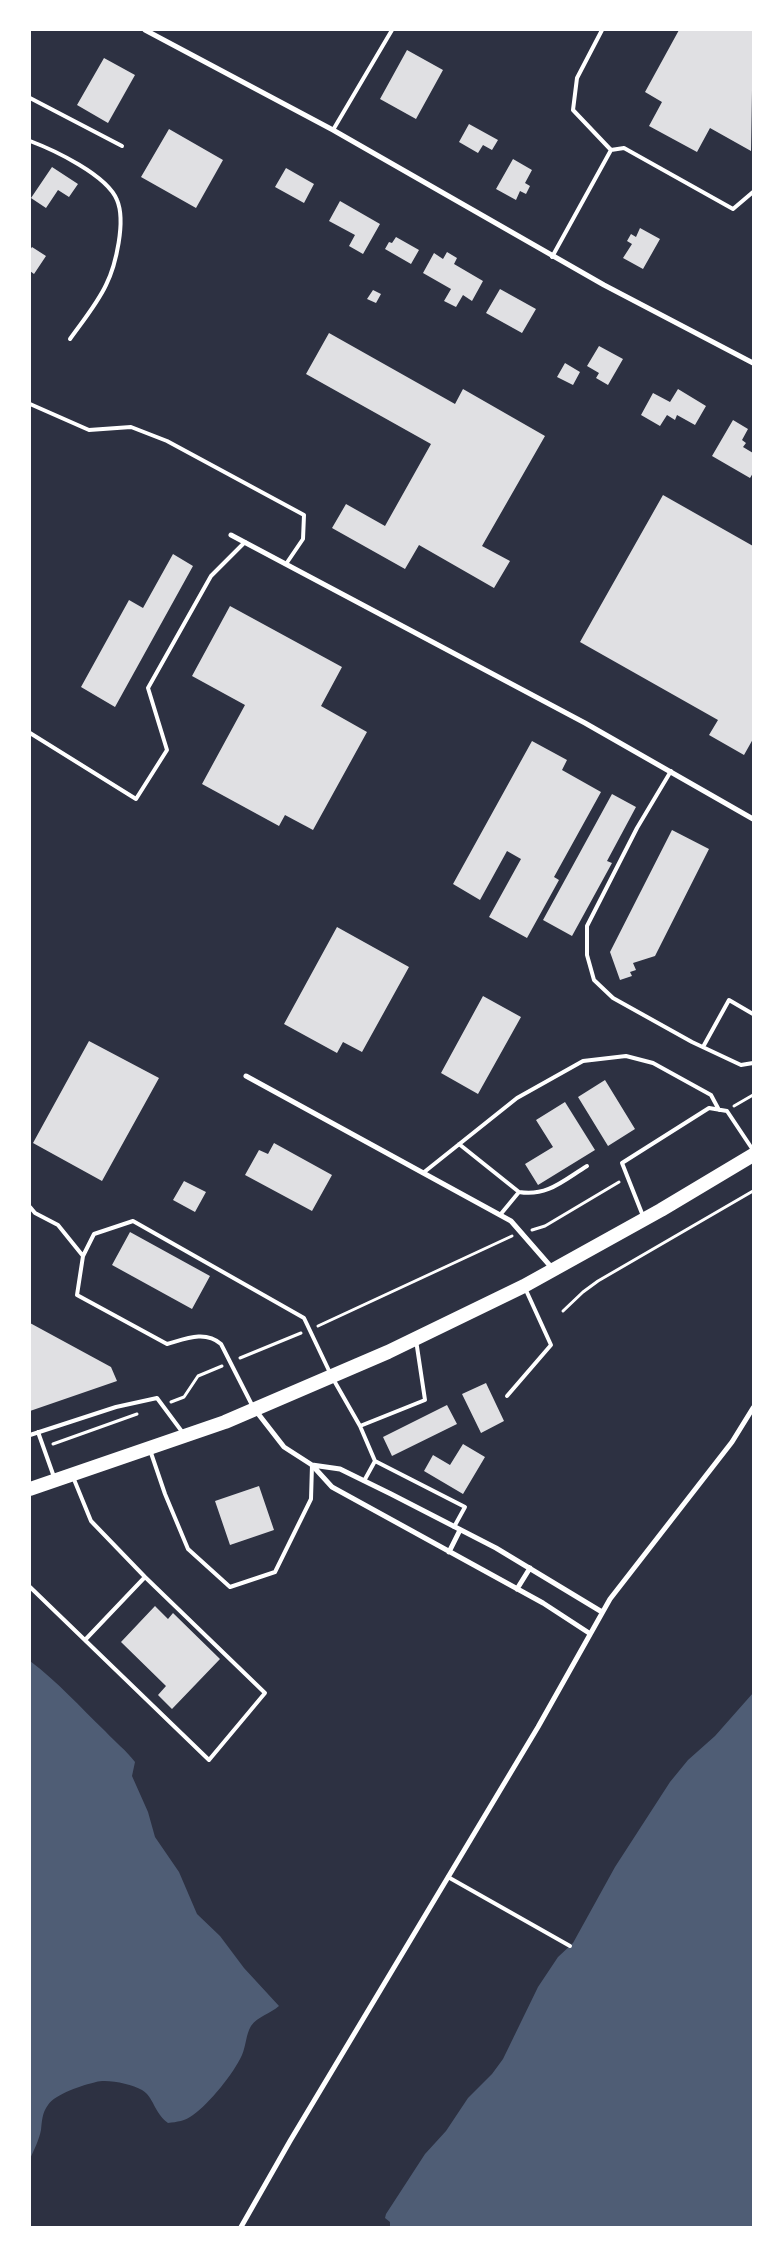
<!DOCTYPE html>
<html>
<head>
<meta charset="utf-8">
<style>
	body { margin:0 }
	#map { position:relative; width:783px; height:2257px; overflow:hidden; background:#2d3142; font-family:"Exo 2",sans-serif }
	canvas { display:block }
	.frame { position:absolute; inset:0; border:31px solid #fff; pointer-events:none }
</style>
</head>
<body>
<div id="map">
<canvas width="783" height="2257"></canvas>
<div class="frame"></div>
</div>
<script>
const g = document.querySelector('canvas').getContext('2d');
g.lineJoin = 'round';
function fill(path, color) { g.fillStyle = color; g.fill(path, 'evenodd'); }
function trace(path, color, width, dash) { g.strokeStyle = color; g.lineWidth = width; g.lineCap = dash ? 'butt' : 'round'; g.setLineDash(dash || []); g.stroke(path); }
fill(new Path2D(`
	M30,1661C58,1682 80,1707 105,1731C115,1742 126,1750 135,1762L132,1776L148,1812L155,1837L179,1872L197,1914L220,1936L244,1968L279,2006C270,2014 258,2016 251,2026C246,2034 246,2046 242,2055C234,2073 209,2104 193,2115C185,2121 177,2122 168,2123C154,2113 154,2097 142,2090C131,2084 108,2079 96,2082C83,2085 55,2094 48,2105C42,2113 42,2121 41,2130C39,2140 34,2150 30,2159Z
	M753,1693V2227H390V2222L385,2218L386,2214L425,2154L446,2131L468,2098L492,2074L503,2059L538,1987L558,1957L573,1943L615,1867L670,1782L688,1760L715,1736Z`), '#4f5d75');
fill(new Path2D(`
	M679,30H753L751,151L710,128L697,152L649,126L662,102L645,92Z
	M407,50L443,70L416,119L380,99Z
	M104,58L135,75L108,123L77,105Z
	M469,124L498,140L492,150L483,145L478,153L459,142Z
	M169,129L223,160L196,208L141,177Z
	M513,159L532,170L525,183L530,186L526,194L520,191L516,200L496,189Z
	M52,167L78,184L69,197L58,190L46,208L31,198Z
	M286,168L314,184L304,203L275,187Z
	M340,201L380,224L363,254L349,246L355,235L329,221Z
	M640,228L660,239L643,269L623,258L632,244L627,241L631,234L636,237Z
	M396,237L419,250L411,264L385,249L389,242L392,243Z
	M32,247L46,256L34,274L30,271V250Z
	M447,252L457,258L454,264L483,281L472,301L463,295L456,307L444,301L451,289L423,273L434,253L443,259Z
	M500,289L536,309L522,333L486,313Z
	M373,290L381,294L376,303L367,299Z
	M329,333L455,404L463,389L545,436L482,546L510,561L494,588L419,545L405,569L332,528L346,504L385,526L431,444L306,374Z
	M599,346L623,359L608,385L596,378L599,373L587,366Z
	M565,363L580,372L573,385L557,377Z
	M678,389L706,406L695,425L677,415L675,420L667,415L660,426L641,415L653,393L670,402Z
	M733,420L748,429L742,440L746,443L743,447L753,453V473L750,478L712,456Z
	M663,495L753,546V739L744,755L709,735L718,720L580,642Z
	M173,554L193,566L115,707L81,687L129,600L143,608Z
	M230,606L342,667L321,706L367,732L313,830L285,815L279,826L202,784L245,705L192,676Z
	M532,741L567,760L562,770L601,792L554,877L559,880L527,938L489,917L521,859L507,851L480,900L453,884Z
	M612,794L636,807L607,861L612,863L572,936L543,920Z
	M672,830L709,849L655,956L633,963L636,970L630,972L632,976L620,980L610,952Z
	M337,927L409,967L362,1052L343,1042L337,1053L284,1024Z
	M483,996L521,1017L478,1094L441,1073Z
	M89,1041L159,1078L102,1181L33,1143Z
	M605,1080L635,1129L608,1146L578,1097Z
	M565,1102L595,1150L538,1185L525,1164L553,1147L536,1120Z
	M274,1143L332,1175L312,1211L245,1175L259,1150L268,1154Z
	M184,1181L206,1192L195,1212L173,1200Z
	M130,1232L210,1276L192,1309L112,1265Z
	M30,1323L111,1367L117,1381L30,1411Z
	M486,1383L504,1421L481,1433L462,1394Z
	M447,1405L457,1424L392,1456L383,1437Z
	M463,1444L485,1457L463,1494L424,1471L433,1455L450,1465Z
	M259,1486L274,1530L230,1545L215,1501Z
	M155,1606L168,1619L173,1613L220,1659L172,1709L158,1695L166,1686L121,1642Z`), '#e0e0e3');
trace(new Path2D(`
	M734,1106L753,1095
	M532,1230L545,1226L619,1182
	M563,1311L583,1292L598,1281L753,1191
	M318,1326L512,1236
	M240,1358L301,1333
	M171,1402L184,1397L198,1376L222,1366
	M53,1444L137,1414`), '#fff', 3);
trace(new Path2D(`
	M602,30L577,78L573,110L611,150
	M30,98L122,146
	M333,130L392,30
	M30,141C54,150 107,175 117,200C126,221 116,265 106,285C97,304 82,322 70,339
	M611,150L624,148L733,209L753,192
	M552,257L611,150
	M30,404L89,430L131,427L167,441L304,515L303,539L286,564
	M30,733L136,799L167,750L148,688L211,576L245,542
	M671,771L637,828L587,926V955L594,980L613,998L692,1042L741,1065L753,1063
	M703,1047L729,1000L753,1014
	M459,1144L519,1192C547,1197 564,1180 587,1166
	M423,1173L517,1098L583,1061L626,1056L653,1063L711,1095L719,1110
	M30,1207L35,1213L58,1225L83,1256L94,1234L133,1221L304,1318L332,1377L360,1426
	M500,1215L519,1192
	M643,1216L622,1163L709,1108L727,1111L753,1150
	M83,1256L77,1295L167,1344C185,1339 205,1330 221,1344L253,1407
	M507,1396L551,1345L525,1288
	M38,1432L54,1477
	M30,1435L116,1407L157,1398L183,1433
	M150,1450L165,1494L188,1549L230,1587L275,1572L311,1499L312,1465
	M375,1461L465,1507L454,1527
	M364,1481L375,1461L360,1426L425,1400L416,1340
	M30,1587L209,1760L265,1693L145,1577L91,1521L73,1477
	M85,1640L145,1577
	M448,1877L570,1946`), '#fff', 4);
trace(new Path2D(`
	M145,30L333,130L604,285L753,363
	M231,535L585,723L753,819
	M246,1076L511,1221L552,1268
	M256,1411L284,1447L312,1465L332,1487L543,1603L589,1633
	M312,1465L340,1469L391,1494L496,1548L602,1612
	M449,1552L460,1530
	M517,1589L530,1568
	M241,2227L290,2141L538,1727L610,1599L732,1442L753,1408`), '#fff', 5);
trace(new Path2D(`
	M30,1489L225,1422L388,1352L524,1286L661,1210L753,1155`), '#fff', 14);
</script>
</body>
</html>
